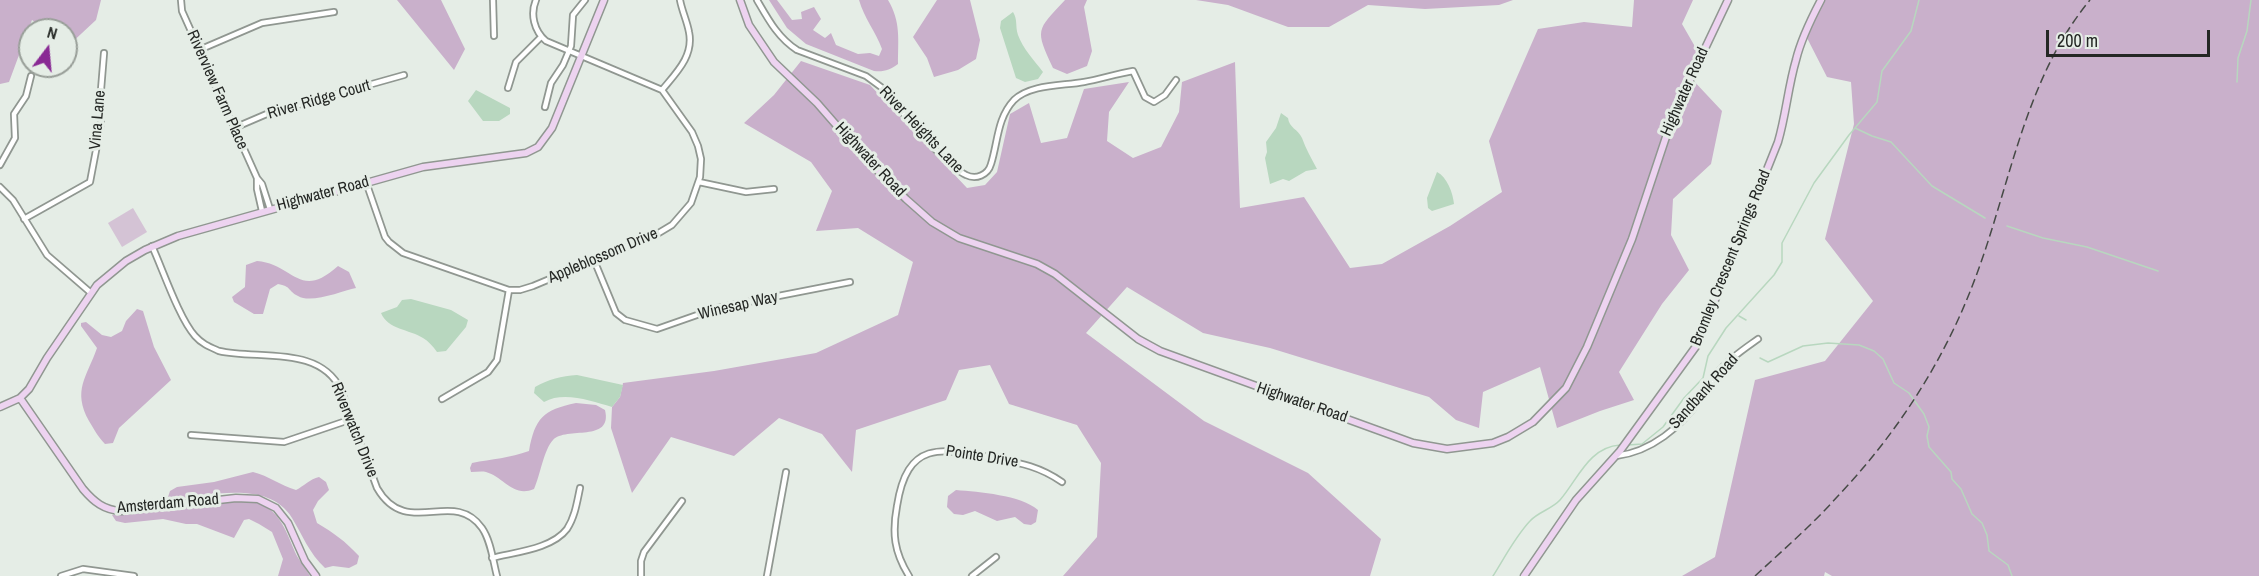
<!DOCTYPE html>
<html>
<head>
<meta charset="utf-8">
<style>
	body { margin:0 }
	#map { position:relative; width:2259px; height:576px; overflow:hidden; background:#e5ede6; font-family:"Archivo Narrow",sans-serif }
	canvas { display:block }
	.north { position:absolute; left:18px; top:18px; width:60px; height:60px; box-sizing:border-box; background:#e5ede6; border:2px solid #989e98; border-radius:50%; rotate:16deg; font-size:16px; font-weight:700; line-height:24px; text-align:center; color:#242724 }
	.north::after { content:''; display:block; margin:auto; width:21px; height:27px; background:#892a94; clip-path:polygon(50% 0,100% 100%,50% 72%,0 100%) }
	.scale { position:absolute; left:2046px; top:30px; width:164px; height:27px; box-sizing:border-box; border:3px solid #242724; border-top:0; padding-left:8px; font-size:18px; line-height:21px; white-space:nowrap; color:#242724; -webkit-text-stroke:4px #e5ede6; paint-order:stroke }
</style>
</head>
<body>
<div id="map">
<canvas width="2259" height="576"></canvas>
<div class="north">N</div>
<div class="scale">200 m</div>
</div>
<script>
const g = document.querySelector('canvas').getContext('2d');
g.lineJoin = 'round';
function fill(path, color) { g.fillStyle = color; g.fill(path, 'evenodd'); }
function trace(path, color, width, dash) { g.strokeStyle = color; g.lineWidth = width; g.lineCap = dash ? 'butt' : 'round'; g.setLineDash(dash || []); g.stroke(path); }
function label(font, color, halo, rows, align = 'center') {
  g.font = font + ' "Archivo Narrow",sans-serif'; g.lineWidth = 6; g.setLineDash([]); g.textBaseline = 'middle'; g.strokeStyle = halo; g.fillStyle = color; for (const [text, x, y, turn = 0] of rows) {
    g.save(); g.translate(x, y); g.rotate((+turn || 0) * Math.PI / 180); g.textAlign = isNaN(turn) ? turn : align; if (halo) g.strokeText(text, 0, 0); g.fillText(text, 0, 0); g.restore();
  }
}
fill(new Path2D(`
	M133,208L147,232L122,247L108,223Z`), '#d4c3d5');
fill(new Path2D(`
	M0,0H101L96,20L67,47L66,30H45L32,20L9,82L0,84Z
	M397,0H441L465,49L454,70Z
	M769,0H777L792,20L802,19L801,12L814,7L821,19L813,30L825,38L831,33L836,45L858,54L870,53L879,56L882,49C876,32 864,18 859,0H888C901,22 898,39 898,64C890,70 884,72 874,71L806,44L787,28Z
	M937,0H970L980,40L976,59L958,70L934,77L927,58L913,37Z
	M1065,0H1087L1084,7L1092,51L1087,66L1067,74L1053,68C1035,29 1036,31 1065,0Z
	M1196,0H1513L1499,5L1425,9L1368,5L1329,27H1288L1228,5Z
	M1634,0H1693L1682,24L1701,57L1691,78L1722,111L1711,164L1673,199L1671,235L1689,270L1662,304L1619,372L1634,400L1600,411L1557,428L1540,367L1483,392L1479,428L1456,420L1429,397L1270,348L1203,333L1127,287L1086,333L1204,421L1308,473L1381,539L1370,576H1063L1097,537L1101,463L1077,425L1009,404L990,365L959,370L946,400L856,430L852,472L822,434L779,418L734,456L671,437L632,493L611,428L612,407L620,397L623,383L714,371L816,353L898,315L913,262L858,228L816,231L832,191L811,162L744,123L774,95L801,61L870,85L967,188L985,185L997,172L1010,114L1029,103L1041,143L1067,138L1084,89L1129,82L1109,112L1107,141L1133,158L1161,147L1179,112L1182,82L1235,62L1240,208L1304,197L1350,268L1382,264L1450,226L1502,192L1489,141L1538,29L1584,22L1632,27Z
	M1821,0H2259V576H1832L1825,572L1824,576H1682L1715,557L1755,380L1825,361L1873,301L1825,239L1854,124L1851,82L1827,77L1805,34Z
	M257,261C294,264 299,301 338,266L349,272L356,288C342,291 311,304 298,296C288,291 291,286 278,284L270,289L263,314H254L234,302L232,297L245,287L246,265Z
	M137,309L143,311L154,347L171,380L119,428L113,443L105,444C98,437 94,429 89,421C72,390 87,377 97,348L81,326V323L86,322L102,335L111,337L122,331L126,321Z
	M576,403L596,405L605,410C613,443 566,426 553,440C544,449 540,476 534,489C513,498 504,477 486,472C482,471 476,472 471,472L470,468L472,463C492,459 510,458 529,451C535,418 543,410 576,403Z
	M253,472C269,476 280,485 296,490C304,486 310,479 319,477L326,482L329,490L318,501L313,510L317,523C334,533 345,541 359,556L357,564L349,568L333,566L325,568C309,553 303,536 292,518C268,479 208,496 170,500L168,497L170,491L177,487L214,482Z
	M956,490C979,492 1021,495 1038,510L1036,522L1031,525L1024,524L1015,517L997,521L975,511L963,515L954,514L947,507L948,496Z
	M232,501C237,501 245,500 251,501C281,507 286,533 297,556C301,563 306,569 310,576H278L283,559L272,532L259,524L249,519L244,520L234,538L197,524H186L163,519L125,523L116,521L112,515Z`), '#c9b0cb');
fill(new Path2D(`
	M1013,12C1018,20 1015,26 1018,35C1023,49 1034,60 1043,72L1038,79L1025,82L1016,78L1000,28L1001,21Z
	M476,90L510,108V114L499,121H483L468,101Z
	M1281,113L1288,118C1289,128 1298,129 1302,138C1306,149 1311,158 1317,169L1306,171L1289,181L1283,179L1270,184L1265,158L1267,152L1266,142L1276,128Z
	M1437,172C1447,177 1453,193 1454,204L1432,211L1428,208L1427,198Z
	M411,299L451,310L468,320L466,327L446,351L437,352C433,346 428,341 423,338C409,329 388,330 381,313L397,307L402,300Z
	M577,375L623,385L620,397L612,407C591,401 564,391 544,402L534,393L535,387C549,379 561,376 577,375Z`), '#b8d7bf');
trace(new Path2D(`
	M2237,82L2238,58L2247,31L2251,0
	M1855,128L1872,136L1891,142L1932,186L1985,218
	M2007,226L2043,238L2087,247L2158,271
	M1739,316L1746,320
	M1760,358L1768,362L1803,346L1828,343L1859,345L1874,351L1883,359L1894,383L1909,393L1924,414L1929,427L1927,436L1929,447L1951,472L1952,479L1961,489L1972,514L1982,523L1987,535L1989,551L2008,565L2012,576
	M1628,445L1642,444L1663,427L1684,398L1703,378L1708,356L1726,328L1774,275L1782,262V243L1814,183L1849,135L1877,102L1882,71L1911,31L1919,0
	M1493,576C1505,557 1515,537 1530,521C1538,512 1552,509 1560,500C1578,479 1589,447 1620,445`), '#b8d7bf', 1.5);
const street = new Path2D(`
	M181,0L182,11L257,178L262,184L270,209
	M493,0L494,36
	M757,0C768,19 778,38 797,50L866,76L881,87C897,106 945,166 966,175C976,180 988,175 991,164C998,142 997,118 1014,100C1031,84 1062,86 1084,82C1100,79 1116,74 1133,71L1145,97L1154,102L1165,95L1176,80
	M199,50L262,23L334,12
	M508,88L516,62L541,37
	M662,90C676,73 694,56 689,32C687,21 682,11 680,0
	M545,107L551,83L563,65L571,46L573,15L585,0
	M234,128L269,113L404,75
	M0,165L15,138L14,114L26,96L31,76
	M257,178V189L262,211
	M366,182L385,237L389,242L403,253L509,290H520L533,286L657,234L672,225L691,203L700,177L701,159L698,146L692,132L662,90L546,41C534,31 530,14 536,0
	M699,182L746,192L774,189
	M0,187L13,200L47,255L91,293
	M24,219L90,182L101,124L100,102L104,53
	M152,246C163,270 179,318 195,336C202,344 210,347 219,351C259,360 320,345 341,390L377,488C407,540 453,487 482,528C491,541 493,561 497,576
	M594,260L616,313L625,320L657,329L717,308L850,282
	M442,399L488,372L497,360L509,290
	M191,435L284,442L352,419
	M1616,456C1651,452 1681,427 1701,398C1707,389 1712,380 1719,371C1730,358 1744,349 1758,339
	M492,558C515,552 552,549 567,529C575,517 577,502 580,488
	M61,576L83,569L134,576
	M641,576V561L644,552L682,501
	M767,576L786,472
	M909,576C894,552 892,533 897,506C907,441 940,447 993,458C1020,463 1039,466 1062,482
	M972,576L996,557`);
const secondary = new Path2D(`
	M740,0L749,25L774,62L817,103L865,158L906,199L932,222L959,238L1037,264L1055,274L1138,339L1160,351L1413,443L1447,449L1493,443L1508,437L1533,422L1566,388L1587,347L1632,239L1673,116L1728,0
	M20,398L83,489C94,502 104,510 121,511L236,498L258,499L276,508L288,523L305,561L316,576
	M0,407L20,398L29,389L47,358L97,285L126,261L145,250L178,236L423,167L526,153L538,147L552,128L604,0
	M1524,576L1576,500L1620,451L1697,345L1778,142C1786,115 1788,87 1796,60C1801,39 1811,19 1821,0`);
trace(street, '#909791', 8);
trace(secondary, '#909791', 9);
trace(street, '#fff', 4.5);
trace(secondary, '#edd3f0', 6);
trace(new Path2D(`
	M1755,576C1783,550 1812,525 1837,497C1895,436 1943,363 1973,284C2010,189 2023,81 2090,0`), '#464a46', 1.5, [9, 4.5]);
label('16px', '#242724', '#e5ede6', [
	["Riverview Farm Place",217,90,66],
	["Highwater Road",1685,92,-66],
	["River Ridge Court",319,100,-16],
	["Vina Lane",98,120,-85],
	["River Heights Lane",921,130,46],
	["Highwater Road",870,160,47],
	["Highwater Road",323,194,-15],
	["Appleblossom Drive",603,256,-23],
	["Bromley Crescent Springs Road",1731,258,-68],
	["Winesap Way",738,306,-13],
	["Sandbank Road",1704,392,-48],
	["Highwater Road",1302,403,19],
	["Riverwatch Drive",354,430,68],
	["Pointe Drive",982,457,9],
	["Amsterdam Road",168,504,-5]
]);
</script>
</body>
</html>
